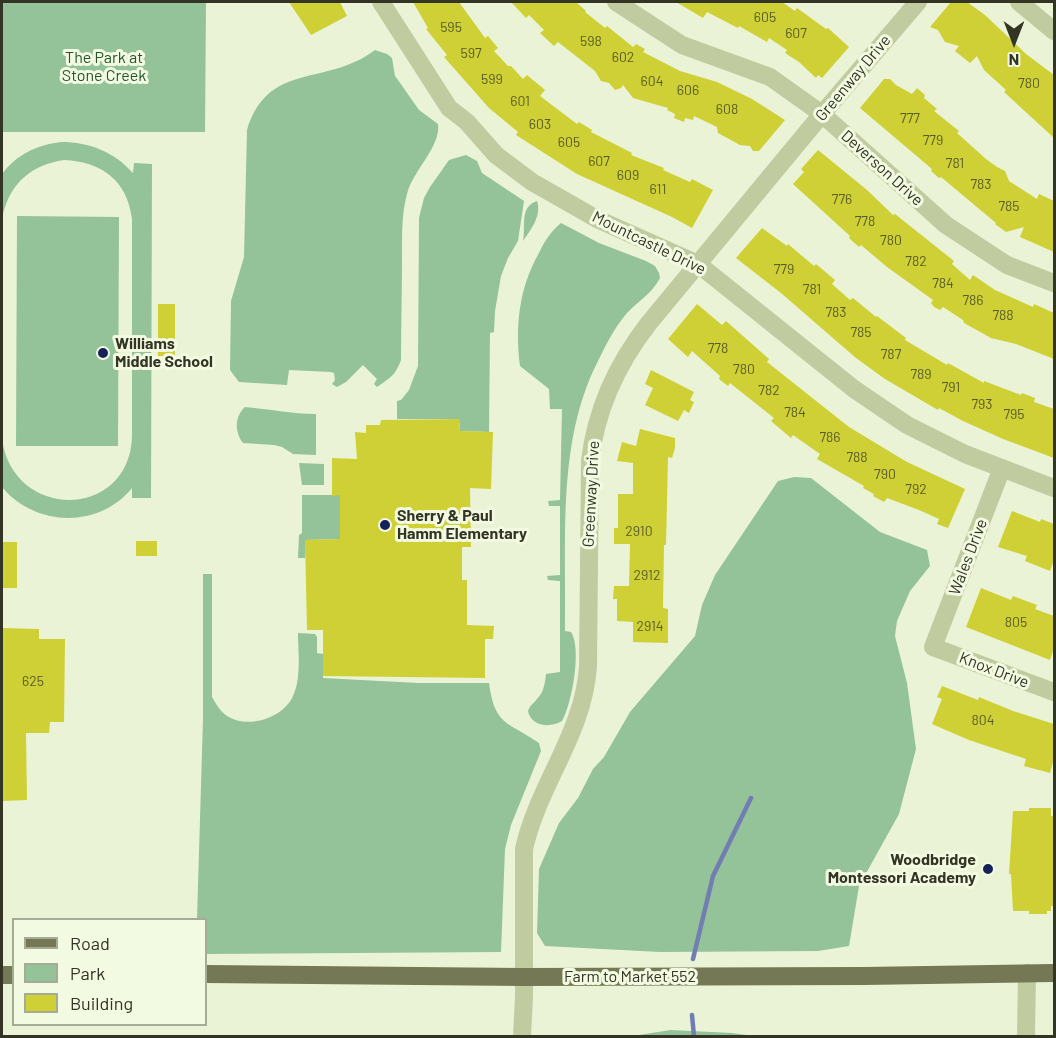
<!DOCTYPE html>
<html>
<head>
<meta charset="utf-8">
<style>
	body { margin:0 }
	#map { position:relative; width:1056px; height:1038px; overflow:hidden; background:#eaf3d5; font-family:Barlow,sans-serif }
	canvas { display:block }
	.frame { position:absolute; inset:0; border:3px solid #333424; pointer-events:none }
	.legend { position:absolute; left:12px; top:918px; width:195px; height:108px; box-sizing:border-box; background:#f2fae1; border:2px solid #a6ab95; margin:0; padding:8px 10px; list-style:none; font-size:18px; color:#333424 }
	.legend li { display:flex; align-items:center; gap:12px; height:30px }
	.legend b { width:30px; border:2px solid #a6ab95 }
	.north { position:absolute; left:984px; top:12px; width:60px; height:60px; -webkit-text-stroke:4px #f2fae1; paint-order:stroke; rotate:180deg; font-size:16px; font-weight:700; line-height:24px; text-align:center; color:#333424 }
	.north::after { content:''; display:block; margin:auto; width:21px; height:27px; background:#333424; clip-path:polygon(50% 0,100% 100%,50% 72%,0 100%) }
</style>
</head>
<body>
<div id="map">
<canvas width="1056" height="1038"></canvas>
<div class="frame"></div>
<ul class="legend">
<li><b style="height:8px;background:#747854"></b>Road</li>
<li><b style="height:16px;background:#94c299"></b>Park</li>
<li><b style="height:16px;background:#ced035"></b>Building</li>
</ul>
<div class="north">N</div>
</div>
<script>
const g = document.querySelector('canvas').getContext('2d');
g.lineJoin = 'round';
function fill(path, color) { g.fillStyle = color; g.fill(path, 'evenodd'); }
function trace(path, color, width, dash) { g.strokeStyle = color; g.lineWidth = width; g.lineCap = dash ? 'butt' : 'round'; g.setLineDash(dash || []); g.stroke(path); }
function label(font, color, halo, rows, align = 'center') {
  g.font = font + ' Barlow,sans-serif'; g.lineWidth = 6; g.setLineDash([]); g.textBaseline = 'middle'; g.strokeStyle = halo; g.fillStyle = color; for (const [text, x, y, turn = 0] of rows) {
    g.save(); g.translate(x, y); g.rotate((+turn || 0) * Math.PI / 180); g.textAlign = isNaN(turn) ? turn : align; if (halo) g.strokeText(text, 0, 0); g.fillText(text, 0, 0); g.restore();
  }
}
fill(new Path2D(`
	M2,2H206L205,132H2Z
	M375,50L387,54L392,58L395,76L398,80L419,110L438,124C441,147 413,170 407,194C401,216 402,240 402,263C402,295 401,327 401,360C395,376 391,377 377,387L374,384L377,379L363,365L346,382L337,387L332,384L335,380L334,373L331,372L289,370L287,385L239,382L230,370L231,301L244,257L247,130C268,61 326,87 375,50Z
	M61,142C90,142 114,152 133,173L134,163L152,164L151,498H132V488C99,529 35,527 2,487V174C17,154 37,145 61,142ZM64,160C102,162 127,180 132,219V437C129,520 13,521 2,439L3,214C11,182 32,165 64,160Z
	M466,155L477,161L482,173L524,201L518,241L508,258L501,276L495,311L494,332L490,333L489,432L460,431L459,419H397V401L401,400L409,390L418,366L419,218L424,198L430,187L449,160Z
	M537,201C542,216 531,229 523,241C526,226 519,207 537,201Z
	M17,216L119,217L118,446H16Z
	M561,223L599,243L646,261L655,266L659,273L660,278C654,290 642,299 632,308C617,322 607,343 598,361C556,443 567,542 565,631L571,632C582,648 572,704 562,721C551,728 531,727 528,711C530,705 533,704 537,699C544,692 545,683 546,674L560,672V581L548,580L547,576L560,575V506H549L548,501L560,500L562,409H550L549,389L520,366C515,326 519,288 539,253C544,242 551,231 561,223Z
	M245,407C269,409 292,414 316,414V455L293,454L282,447L274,445L243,443C234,431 235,416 245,407Z
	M299,463L324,464V485H302Z
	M794,477L811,478L880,532L927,550L930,566L910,591L897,621L895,636L907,683L916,749L899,814L859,886L849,946L818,951L660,952L545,946L537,933L539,869L559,823L578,798L593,769L604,757L630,712L695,636L702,605L715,575L778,481Z
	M302,495H340V539L306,540L305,558H298L299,535L302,533Z
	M203,574H212V697C216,704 220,711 227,716C247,729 281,719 292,698C302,680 298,652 298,633L315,634L317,637V653L323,654V678L418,683H489C495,727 508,721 539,743L541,751L511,825L505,849L501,952L206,954V920L197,919L203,719Z
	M671,1030L732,1033L754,1036H632Z`), '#94c299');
trace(new Path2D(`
	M693,959L713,876L751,798
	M692,1015L694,1036`), '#727eb2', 4.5);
fill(new Path2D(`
	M289,2H340L347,16L311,35Z
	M413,2H459L485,38L488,36L498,48L494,51L508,66H511L523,79L527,75L545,90L540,96L577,124L579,122L592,130L591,132L632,153L631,155L664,168L663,170L690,182L692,179L713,190L692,228L672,217L577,174L516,135L518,132L489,108L444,57L447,55L426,29L428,28Z
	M511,2H576L586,11L585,12L605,28L607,26L633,47L636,44L645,49L643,52L680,71L717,82L752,99L785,120L759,151H753L750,146L740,145L718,133L717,127L694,116L693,120L685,118L684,122L674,118L675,114L667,110L668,108L633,98L623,85L621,88L615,90L609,83L601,81L595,71L558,42L554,46L540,33L544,30L529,15L526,18Z
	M676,2H782L795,11L797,8L826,29L828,28L849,47L822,78L818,75L816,78L799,62L785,53L787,50L769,38L767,42L739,26L738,28L707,12L703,18Z
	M951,2H967L985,15L1026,54L1054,75V138L1004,92L1006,90L984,70L977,56L970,63L955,51L959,46L945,42L938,30L930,27Z
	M884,79H890L896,85L912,94L917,88L925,95L924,98L937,109L934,111L959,131L957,133L986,159L997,167L1005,171L1009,181L1037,199L1039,194L1054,201V252L1020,237L1024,227L1006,232L995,224L996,223L941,177L939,178L931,171L932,169L860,108Z
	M818,150L867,190L893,215L895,214L954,261L952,264L970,280L973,275L995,290L1033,307L1034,304L1054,313V359L1016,344L991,338L964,323L963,320L943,307L940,310L934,307L931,303L933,300L887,267L861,245L859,247L849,238L850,236L793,184L804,172L801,169Z
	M762,228L787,246L788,244L814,266L816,264L835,280L832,284L850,300L853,298L876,317L877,316L906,338L905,340L947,365L948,363L984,383V381L1021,395L1022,393L1035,398L1034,402L1054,409V458L1003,439L963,421L939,408L938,410L885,379L856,358L781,293L736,258Z
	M158,304H175V356H158Z
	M697,304L722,325L726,321L769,359L767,362L849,427L907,462L965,489L948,528L937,524L939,519L919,510L887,498L884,502L873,496L874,494L863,488L864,486L817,459L820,454L793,435L791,438L771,421L774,418L730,383L728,386L719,379L720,376L692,351L688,357L668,339Z
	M651,370L694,392L690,400L694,402L689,413L684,410L678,421L645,405L653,388L645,384Z
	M459,419L460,431L493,432L491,489L470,488L471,547H462V580H467V625L494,626L493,639H485V678L323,676V630H307L305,540L340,539V495L332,496V458L357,459L355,432L366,433V425H380L381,420Z
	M640,429L675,438V448L672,458L668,457L666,545H664L663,608L668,609V643L633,642V622L617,621V599H613L614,586H629L630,544H614V528H618V494H633V463L617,461L622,442L636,446Z
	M1012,511L1040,522L1041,519L1054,524V560L1050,571L1025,561L1027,556L998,547Z
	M136,541H157V556H136Z
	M2,542H17V588H2Z
	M981,588L1011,600L1013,596L1037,605L1035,609L1054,616V648L1050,660L966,627Z
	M2,628L39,629V639H65L64,722H50L49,733H26L27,800L2,801Z
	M942,686L978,700L979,697L1013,711L1054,724V758L1050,773L1024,766L1026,759L969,740L932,724L942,699L937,697Z
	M1029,808H1051V816H1054V906H1051V911H1047V914H1029V911H1013L1011,874H1009L1013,811H1029Z`), '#ced035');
trace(new Path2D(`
	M381,2L449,108L467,122L496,155L532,182L597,219L698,264L854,389L907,425L965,454L1054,488
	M616,2L682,45L770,77L822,114L946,225L1007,265L1054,283
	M1019,2L1054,31
	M1002,468L933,647L1054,692
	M522,1036L524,997V849C538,785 584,733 588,666L590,461C596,409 617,364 649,323L822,114L918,2
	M1026,1036L1027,973`), '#c1cba0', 18);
trace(new Path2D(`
	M206,974L523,977L864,976L1054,973
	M2,975H14`), '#747854', 18);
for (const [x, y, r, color] of [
	[103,353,6,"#172159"],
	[385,525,6,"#172159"],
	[988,869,6,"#172159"]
]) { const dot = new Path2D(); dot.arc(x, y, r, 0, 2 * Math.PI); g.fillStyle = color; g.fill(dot); trace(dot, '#f2fae1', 2); }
label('14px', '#5a5b28', null, [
	["605",765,17],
	["595",451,27],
	["607",796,33],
	["598",591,41],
	["597",471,53],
	["602",623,57],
	["599",492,79],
	["604",652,81],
	["780",1029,83],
	["606",688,90],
	["601",520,101],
	["608",727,109],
	["777",910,118],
	["603",540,124],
	["779",933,140],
	["605",569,142],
	["607",599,161],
	["781",955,163],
	["609",628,175],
	["783",981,184],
	["611",658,189],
	["776",842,199],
	["785",1009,206],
	["778",865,221],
	["780",891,240],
	["782",916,261],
	["779",784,269],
	["784",943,283],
	["781",812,289],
	["786",973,300],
	["783",836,312],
	["788",1003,315],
	["785",861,332],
	["778",718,348],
	["787",891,354],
	["780",744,369],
	["789",921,374],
	["791",951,387],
	["782",769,390],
	["793",982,404],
	["784",795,412],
	["795",1014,414],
	["786",830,437],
	["788",857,457],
	["790",885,474],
	["792",916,489],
	["2910",639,531],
	["2912",647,575],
	["805",1016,622],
	["2914",650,626],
	["625",33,681],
	["804",983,720]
]);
label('16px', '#26552d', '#f2fae1', [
	["The Park at",104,58],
	["Stone Creek",104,76]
]);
label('16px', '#333424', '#f2fae1', [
	["Greenway Drive",853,78,-50],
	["Deverson Drive",882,168,42],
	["Mountcastle Drive",649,243,26],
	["Greenway Drive",591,494,-87],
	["Wales Drive",968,557,-69],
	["Knox Drive",994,670,21],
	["Farm to Market 552",630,977]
]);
label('bold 16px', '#333424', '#f2fae1', [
	["Williams",115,344],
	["Middle School",115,362],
	["Sherry & Paul",397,516],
	["Hamm Elementary",397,534],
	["Woodbridge",976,860,"right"],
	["Montessori Academy",976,878,"right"]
], 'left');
</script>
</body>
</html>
